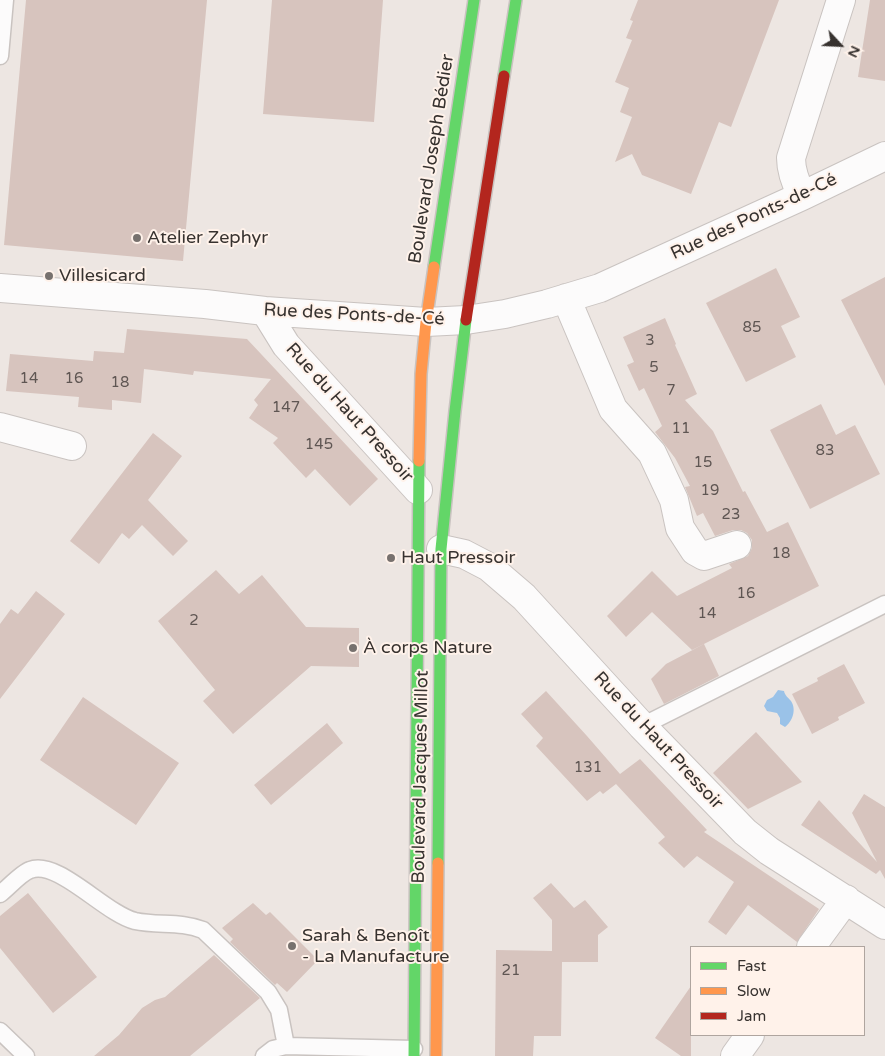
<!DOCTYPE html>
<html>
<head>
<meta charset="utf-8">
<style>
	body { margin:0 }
	#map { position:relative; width:885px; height:1056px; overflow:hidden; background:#ede6e2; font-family:"Varela Round",sans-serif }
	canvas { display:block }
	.legend { position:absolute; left:690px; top:946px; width:175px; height:90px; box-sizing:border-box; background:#fff2ea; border:1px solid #afa59f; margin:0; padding:6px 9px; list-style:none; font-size:15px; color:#37322f }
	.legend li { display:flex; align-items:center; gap:10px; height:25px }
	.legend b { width:25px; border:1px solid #afa59f }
	.north { position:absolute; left:815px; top:20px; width:50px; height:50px; -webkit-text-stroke:4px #fff2ea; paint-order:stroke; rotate:115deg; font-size:14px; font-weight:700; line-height:20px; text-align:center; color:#37322f }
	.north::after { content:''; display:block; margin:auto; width:18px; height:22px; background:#37322f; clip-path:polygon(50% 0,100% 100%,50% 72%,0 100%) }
</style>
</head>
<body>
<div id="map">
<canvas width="885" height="1056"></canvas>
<ul class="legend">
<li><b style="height:6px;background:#63d668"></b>Fast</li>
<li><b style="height:6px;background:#ff974d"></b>Slow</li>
<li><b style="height:6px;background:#b3261e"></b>Jam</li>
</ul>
<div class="north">N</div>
</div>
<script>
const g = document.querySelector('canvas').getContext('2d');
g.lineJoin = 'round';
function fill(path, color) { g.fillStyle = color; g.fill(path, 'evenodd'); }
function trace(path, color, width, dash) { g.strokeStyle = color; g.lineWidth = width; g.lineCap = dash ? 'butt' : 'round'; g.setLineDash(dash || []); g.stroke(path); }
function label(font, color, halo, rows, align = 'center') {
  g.font = font + ' "Varela Round",sans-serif'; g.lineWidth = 4; g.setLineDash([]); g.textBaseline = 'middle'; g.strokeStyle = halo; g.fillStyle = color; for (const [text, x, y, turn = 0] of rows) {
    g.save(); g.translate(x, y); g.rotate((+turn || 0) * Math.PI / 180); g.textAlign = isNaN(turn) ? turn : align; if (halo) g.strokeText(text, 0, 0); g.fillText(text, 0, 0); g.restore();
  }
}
fill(new Path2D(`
	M778,690L784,691C785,696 788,697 791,701C797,710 792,722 785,727L780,724V718L777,713L767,711L764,706L767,700L773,697Z`), '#9ac2e8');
fill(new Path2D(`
	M26,0H207L183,261L4,245Z
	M272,0H383L374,122L263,114Z
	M638,0H779L731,127L719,122L691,194L642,175L632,154L615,162L632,117L620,112L629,88L615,82L632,40L626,38L633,21L630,20Z
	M870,0H885V81L858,77Z
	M776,268L800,317L781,326L796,357L746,382L706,303Z
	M885,277V386L841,300Z
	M665,318L676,344L675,345L697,394L685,400L713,431L743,492L745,491L767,532L788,522L819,586L692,650L652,612L626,637L607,616L652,571L677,596L732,568L729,564L748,556L752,548V540L747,533L741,530H733L715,536L703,513L697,516L685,487L690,486L675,458L655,432L662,426L644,388L639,391L627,365L634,362L623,337Z
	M127,329L247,339L378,479L350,506L315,469L306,478L273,443L278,438L249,418L258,405L254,400L271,379L194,371L193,375L144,369L141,403L112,400V410L78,407L79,397L6,391L10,354L93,361L94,351L124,353Z
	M821,404L836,435L855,425L880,474L810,509L770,430Z
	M153,433L182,456L148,500L188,541L173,556L142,525L129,539L122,533L99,564L70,541Z
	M216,570L239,594L262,575L306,627L359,628V667L311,666L233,734L203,701L215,690L158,621Z
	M36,591L65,614L0,699V624L11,609L18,614Z
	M704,644L719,676L664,704L651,679L666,664Z
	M844,664L865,703L838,717L839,720L812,734L792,694L818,681L817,678Z
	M546,691L587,736L620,774L640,759L707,830L704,832L819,909L797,942L748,905L726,935L708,922L734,882L697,856L684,868L658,843L665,837L616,784L603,794L600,791L587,801L536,746L543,738L521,714Z
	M83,697L179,763L136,825L40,760Z
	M327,723L343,743L271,805L254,785Z
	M756,732L802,782L748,809L713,773Z
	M864,794L885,807V879L880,870L876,874L801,825L819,800L877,862L852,813Z
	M551,883L574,908L585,900L608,927L598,935V962H562L561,1036H534L533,1056H495L496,950L552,951V920L533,898Z
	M28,893L97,977L53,1013L0,948V916Z
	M253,903L266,915L270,912L318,960L287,992L277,983L275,985L230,942L233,939L222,928Z
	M214,955L260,998L190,1056H94L119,1035L142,1008L155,1000L165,997Z
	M691,986V1056H681L655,1038Z`), '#d7c4be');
const lane = new Path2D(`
	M0,56L5,0
	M642,726L885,604
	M0,894C8,888 21,873 30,870C58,859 104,913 135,921C158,926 181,921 203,930L268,992L279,1010L286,1046
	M0,1031L26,1056
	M264,1056L273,1049L286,1046L414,1049`);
const street = new Path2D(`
	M802,196C796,184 791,172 791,158L841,0
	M0,288L205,304L265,311L426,322L466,320L505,314L547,304L600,288L802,196L885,156
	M566,298L613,409L652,453L674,500L680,528L695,551L704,556L737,545
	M265,311L286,345L418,490
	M0,427L72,446
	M441,549L464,554L489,567L524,597L642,726L745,832L769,851L885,925
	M811,947L846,899
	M735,1056L750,1035`);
const fast = new Path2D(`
	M504,76L516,0
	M434,267L474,0
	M438,863L441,549L455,411L466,320
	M414,1056L419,461`);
const slow = new Path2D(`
	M419,461L421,374L426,322L434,267
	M436,1056L438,863`);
const jam = new Path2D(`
	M466,320L504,76`);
trace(lane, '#c9c3c0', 19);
trace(street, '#c9c3c0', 30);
trace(fast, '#c9c3c0', 14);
trace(slow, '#c9c3c0', 14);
trace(jam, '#c9c3c0', 14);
trace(lane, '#fcfbfb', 16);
trace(street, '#fcfbfb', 28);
trace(fast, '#63d668', 11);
trace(slow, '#ff974d', 11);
trace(jam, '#b3261e', 11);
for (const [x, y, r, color] of [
	[137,238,5,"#77716e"],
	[49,276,5,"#77716e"],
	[391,558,5,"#77716e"],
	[353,648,5,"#77716e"],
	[292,946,5,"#77716e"]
]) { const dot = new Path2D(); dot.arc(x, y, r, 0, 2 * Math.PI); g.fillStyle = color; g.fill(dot); trace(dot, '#fff2ea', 2); }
label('15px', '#5f5653', null, [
	["85",752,328],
	["3",650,341],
	["5",654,368],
	["14",29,379],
	["16",74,379],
	["18",120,383],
	["7",671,391],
	["147",286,408],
	["11",681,429],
	["145",319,445],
	["83",825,451],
	["15",703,463],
	["19",710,491],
	["23",731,515],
	["18",781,554],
	["16",746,594],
	["14",707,614],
	["2",194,621],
	["131",588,768],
	["21",511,971]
]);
label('18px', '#37322f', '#fff2ea', [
	["Boulevard Joseph Bédier",432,159,-81],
	["Rue des Ponts-de-Cé",754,217,-25],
	["Rue des Ponts-de-Cé",354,315,3],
	["Rue du Haut Pressoir",349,413,48],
	["Rue du Haut Pressoir",658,741,47],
	["Boulevard Jacques Millot",421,777,-89]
]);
label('18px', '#37322f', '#fff2ea', [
	["Atelier Zephyr",147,238],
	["Villesicard",59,276],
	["Haut Pressoir",401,558],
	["À corps Nature",363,648],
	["Sarah & Benoît",302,936],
	["- La Manufacture",302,957]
], 'left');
</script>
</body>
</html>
